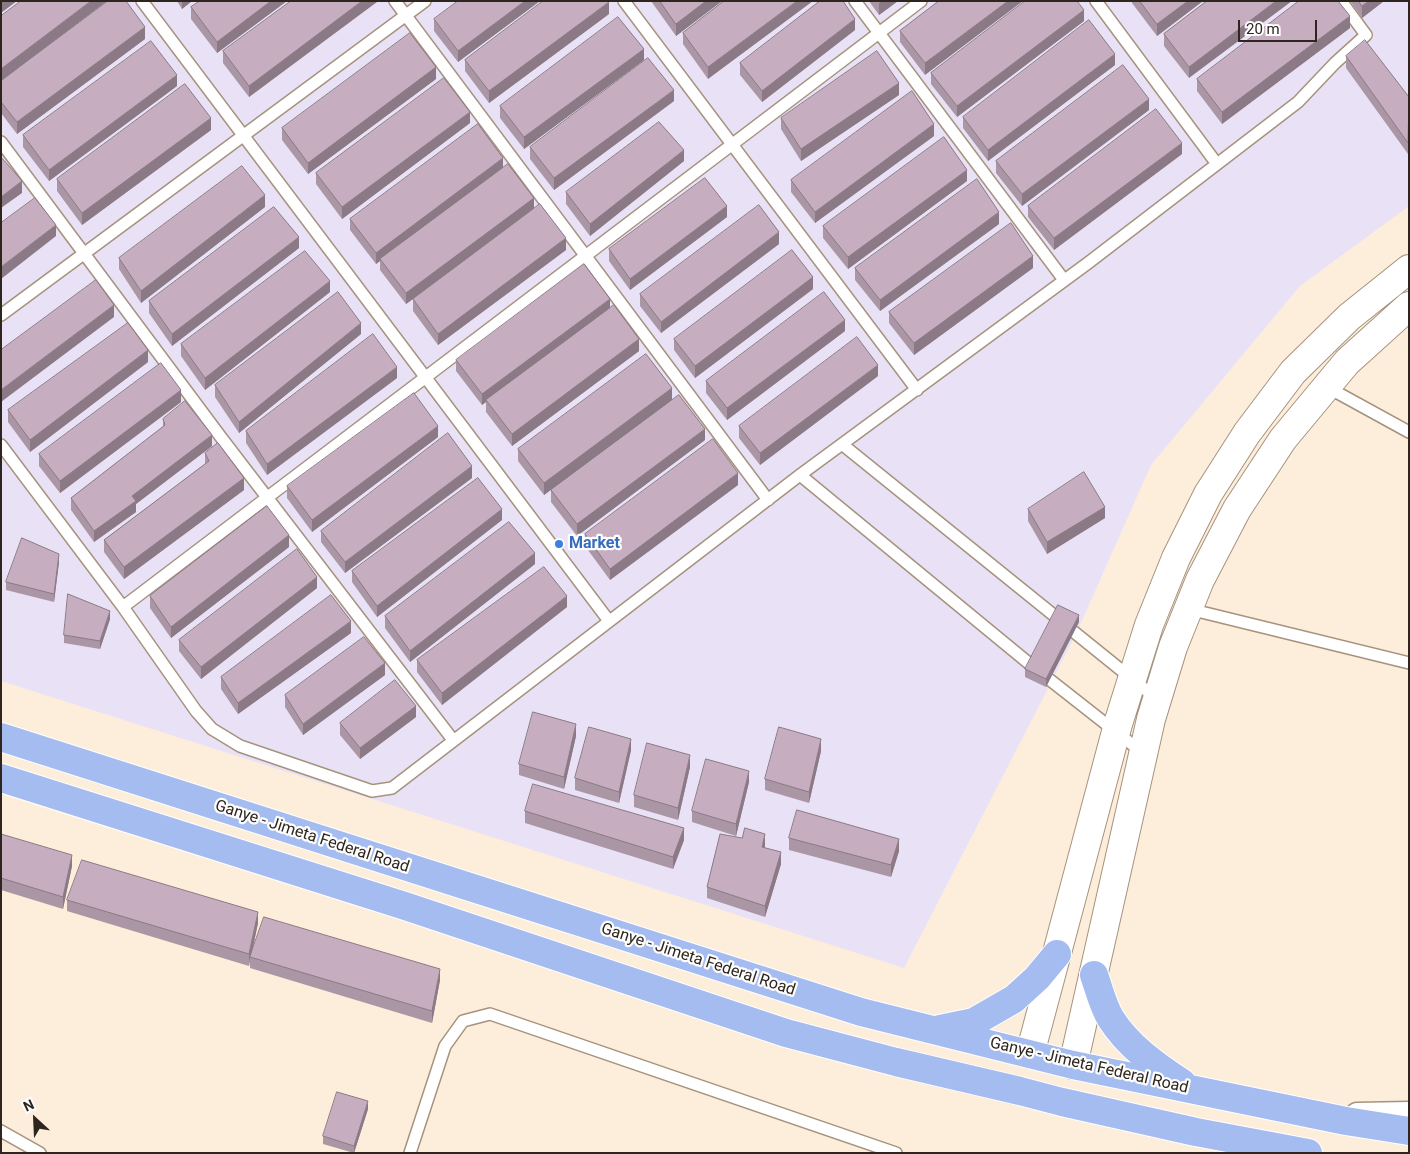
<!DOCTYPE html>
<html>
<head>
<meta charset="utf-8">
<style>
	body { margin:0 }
	#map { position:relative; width:1410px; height:1154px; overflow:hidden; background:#fdeddb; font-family:Roboto,sans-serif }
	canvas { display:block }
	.frame { position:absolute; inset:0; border:2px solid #2e261e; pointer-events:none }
	.north { position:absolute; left:10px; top:1094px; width:50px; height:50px; -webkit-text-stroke:4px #fdfdfd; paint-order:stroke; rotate:335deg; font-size:14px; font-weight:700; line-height:20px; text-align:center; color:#2e261e }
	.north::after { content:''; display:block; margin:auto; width:18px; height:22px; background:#2e261e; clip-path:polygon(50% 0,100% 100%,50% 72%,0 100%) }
	.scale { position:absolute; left:1238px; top:20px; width:79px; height:22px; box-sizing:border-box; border:2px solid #2e261e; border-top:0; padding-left:6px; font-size:15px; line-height:18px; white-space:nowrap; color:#2e261e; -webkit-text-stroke:4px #fdfdfd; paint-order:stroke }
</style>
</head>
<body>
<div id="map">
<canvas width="1410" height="1154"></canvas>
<div class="frame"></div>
<div class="north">N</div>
<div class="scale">20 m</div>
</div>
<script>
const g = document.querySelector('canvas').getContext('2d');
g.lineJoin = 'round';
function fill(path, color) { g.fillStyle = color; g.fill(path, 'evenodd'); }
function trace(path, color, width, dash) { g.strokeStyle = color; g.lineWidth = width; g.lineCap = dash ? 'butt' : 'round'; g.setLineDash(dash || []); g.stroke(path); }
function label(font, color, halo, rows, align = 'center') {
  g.font = font + ' Roboto,sans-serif'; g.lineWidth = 4.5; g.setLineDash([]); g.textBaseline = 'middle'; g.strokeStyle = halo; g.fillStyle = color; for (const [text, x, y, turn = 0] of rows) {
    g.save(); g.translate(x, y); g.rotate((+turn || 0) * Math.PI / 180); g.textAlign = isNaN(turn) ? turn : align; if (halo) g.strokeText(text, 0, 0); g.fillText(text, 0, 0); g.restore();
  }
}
fill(new Path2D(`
	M1,1H1409V206L1300,286L1151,465L1076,634L904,968L1,681Z`), '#e9e2f7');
const lane = new Path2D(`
	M142,1L609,621
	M395,1L768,500
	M624,1L917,390
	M855,1L1064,280
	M1096,1L1217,164
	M1,142L220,436L453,740
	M1,315L425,1
	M1327,387L1409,432
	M1,445L123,607L196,711L212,729L240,746L372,791L392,788L800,475L1088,263L1298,102L1335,63L1366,35L1341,1
	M843,445L1056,617
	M800,475L1031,665
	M123,607L921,1
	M1189,609L1409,663
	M1074,632L1157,699
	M1050,680L1143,753
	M1,1131L40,1153
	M410,1153L445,1046L463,1021L490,1014L896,1153`);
const street = new Path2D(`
	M1357,1114L1409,1113`);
const secondary = new Path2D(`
	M1030,1054L1118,724L1149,625L1176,558L1208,494L1247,433L1293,372L1349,317L1409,269
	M1073,1065L1151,719L1173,647L1200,580L1237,509L1283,439L1347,362L1409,306`);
const primary = new Path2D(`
	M1,737L861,1012L1073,1065L1346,1121L1409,1131
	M1,778L405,906L786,1033L896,1062L1020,1091L1062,1102L1196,1132L1308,1153
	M1094,975C1099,989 1103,1006 1111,1019C1128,1046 1155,1065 1182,1083
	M940,1029L974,1022L1014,999L1037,978L1057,954`);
trace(lane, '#a6937e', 14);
trace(street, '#a6937e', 25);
trace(secondary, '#a6937e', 30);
trace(primary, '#fff', 30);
trace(lane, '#fff', 11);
trace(street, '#fff', 22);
trace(secondary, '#fff', 28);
trace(primary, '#a4bcef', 28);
fill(new Path2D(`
	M177,1H192L182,9Z
	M287,1L217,53L191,19V7Z
	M377,1L249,97L223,63V51Z
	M540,1L458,62L434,31V19Z
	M651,1H722L676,36Z
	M724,1L708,79L683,44V33Z
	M869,1H898L879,15Z
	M939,1L925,75L900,42V31Z
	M1132,1H1203L1157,36L1132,3Z
	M1207,1L1189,78L1164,46V34Z
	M1350,1H1384L1362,18Z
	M609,14L489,103L465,71V60Z
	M1,16L18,69L145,39L17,134L1,113Z
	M1084,21L957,117L931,84V73Z
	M1350,28L1222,124L1197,91V79Z
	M855,30L762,102L740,75V63Z
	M1346,56L1409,97L1408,154L1346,68Z
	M644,60L524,149L500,118V106Z
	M1115,65L988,161L963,128V117Z
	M436,79L308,174L282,140V128Z
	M177,86L49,181L23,147V135Z
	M899,95L801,161L781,129V118Z
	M674,101L554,190L530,159V147Z
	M1149,110L1022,206L996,173V161Z
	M470,123L342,219L316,184V173Z
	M211,130L82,225L57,191V179Z
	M934,136L815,223L791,192V180Z
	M1182,154L1054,250L1028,217V206Z
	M684,161L590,236L566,204V192Z
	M503,167L534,209L566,250L438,345L413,311V299L419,295L406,304L380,270V261L376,264L350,230V219Z
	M967,181L848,269L823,238V226Z
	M265,207L141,303L119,269V258Z
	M727,217L630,290L609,261V249Z
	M999,224L880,311L855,280V268Z
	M779,244L661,333L640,306V294Z
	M299,248L172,346L149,313V301Z
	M1033,268L914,355L889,323V312Z
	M813,289L695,378L674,350V339Z
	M330,292L205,390L181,356V344Z
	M610,308L639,351L512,446L486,412V402L482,405L456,371V360Z
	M845,331L727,420L706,393V381Z
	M361,334L239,433L215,397V385Z
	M148,362L30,452L8,422V410Z
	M878,376L760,465L739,438V426Z
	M397,378L267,475L246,443V431Z
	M672,400L544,495L518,461V449Z
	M181,402L60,493L39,466V454Z
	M163,419L212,446L136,504V512L94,542L71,510V498L163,427Z
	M438,437L312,532L287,498V486Z
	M705,440L577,536L551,502V490Z
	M205,453L244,490L124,579L104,552V540L205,464Z
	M472,478L345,573L321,542V531Z
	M738,485L610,580L585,546V534Z
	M1028,509L1105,518L1047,554L1028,521Z
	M502,520L377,617L352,582V571Z
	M289,547L171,638L150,608V596Z
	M59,562L54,602L6,590V582Z
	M535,564L410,662L385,628V616Z
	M317,588L201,679L179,651V640Z
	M567,607L442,705L417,672V660Z
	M110,619L100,649L64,643V635Z
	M1079,622L1046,687L1025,677V669Z
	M351,633L238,714L221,689V677Z
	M385,675L303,735L285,707V695Z
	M416,717L360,759L340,735V723Z
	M576,736L564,789L519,775V764Z
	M631,750L619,803L575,790V778Z
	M821,751L809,803L765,790V779Z
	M690,767L678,820L634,807V795Z
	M749,782L736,836L692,822V811Z
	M525,811L684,840L673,869L525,823Z
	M1,834L72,866L63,909L1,890Z
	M789,838L899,851L891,877L789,850Z
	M765,846L764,848L781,864L765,917L707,898V887Z
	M67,900L258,923L252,951L440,980L432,1023L250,968V960L249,966L67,911Z
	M368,1109L354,1153L323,1144V1136Z`), '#aa96a5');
fill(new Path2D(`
	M1,1H17L1,13Z
	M91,1H107L1,81V69Z
	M182,1H192L182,9Z
	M271,1H287L217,53V42Z
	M362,1L377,2L249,97V86Z
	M525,1H540L458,62V51Z
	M706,1H722L676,36V24Z
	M797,1H813L708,79V67Z
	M882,1H898L879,15V3Z
	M1008,1H1023L925,75V63Z
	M1188,1H1203L1157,36V24Z
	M1276,1H1292L1189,78V67Z
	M1369,1H1384L1362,18V6Z
	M609,2V14L489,103V91Z
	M1084,10V21L957,117V106Z
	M1350,16V28L1222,124V112Z
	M855,19V30L762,102V91Z
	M145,27V39L17,134V122Z
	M644,49V60L524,149V137Z
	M1115,54V65L988,161V150Z
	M436,67V79L308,174V163Z
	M177,75V86L49,181V170Z
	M899,83V95L801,161V149Z
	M674,90V101L554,190V178Z
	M1149,99V110L1022,206V194Z
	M470,112V123L342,219V207Z
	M211,118V130L82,225V213Z
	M934,124V136L815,223V212Z
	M1182,143V154L1054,250V238Z
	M684,150V161L590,236V224Z
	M503,158V169L380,259V261L376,264V253Z
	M967,170V181L848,269V257Z
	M22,181V193L1,208V197Z
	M265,195V207L141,303V291Z
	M534,198V210L406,304V293Z
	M727,206V217L630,290V279Z
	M999,212V224L880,311V300Z
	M56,225V236L1,279V267Z
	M779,232V244L661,333V322Z
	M299,237V248L172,346V334Z
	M566,238V250L438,345V334Z
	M1033,256V268L914,355V343Z
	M813,277V289L695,378V366Z
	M330,281V292L205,390V378Z
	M610,299V310L486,400V402L482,405V394Z
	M114,305V317L1,402V390Z
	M845,320V331L727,420V408Z
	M361,323V334L239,433V422Z
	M639,339V351L512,446V434Z
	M148,350V362L30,452V440Z
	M878,365V376L760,465V453Z
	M397,367V378L267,475V464Z
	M672,388V400L544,495V483Z
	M181,390V402L60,493V481Z
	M438,426V437L312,532V520Z
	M705,429V440L577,536V524Z
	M212,435V446L136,504V512L94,542V531L132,496Z
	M472,466V478L345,573V562Z
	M738,473V485L610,580V569Z
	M244,478V490L124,579V567Z
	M1105,507V518L1047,554V542Z
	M502,509V520L377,617V606Z
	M289,535V547L171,638V627Z
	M535,553V564L410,662V651Z
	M59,554V562L54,602V594Z
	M317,577V588L201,679V667Z
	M567,596V607L442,705V693Z
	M110,611V619L100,649V641Z
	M1079,615V622L1046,687V679Z
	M351,621V633L238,714V703Z
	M385,663V675L303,735V724Z
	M416,706V717L360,759V748Z
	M576,724V736L564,789V777Z
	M631,739V750L619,803V792Z
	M821,739V751L809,803V792Z
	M690,755V767L678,820V808Z
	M749,771V782L736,836V824Z
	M684,828V840L673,869V857Z
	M765,834V846L762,859V847Z
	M899,839V851L891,877V865Z
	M781,852V864L765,917V906Z
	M72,855V866L63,909V897Z
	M258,912V923L251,957H250L249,966V954Z
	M440,969V980L432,1023V1011Z
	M368,1101V1109L354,1153V1146Z`), '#8b7a86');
const building = new Path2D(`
	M21,1H91L1,69V16Z
	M108,1H126L145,27L17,122L1,102V81Z
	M200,1H271L217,42L191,7Z
	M291,1H362L249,86L223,51Z
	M458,1H525L458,51L434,19Z
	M543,1H608L609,2L489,91L465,60Z
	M660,1H706L676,24Z
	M724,1H797L708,67L683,33Z
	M820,1H843L855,19L762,91L740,63Z
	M939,1H1008L925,63L900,31Z
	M1025,1H1077L1084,10L957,106L931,73Z
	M1140,1H1188L1157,24Z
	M1207,1H1276L1189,67L1164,34Z
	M1299,1H1338L1350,16L1222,112L1197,79Z
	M1359,1H1369L1362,6Z
	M618,17L644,49L524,137L500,106Z
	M1089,20L1115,54L988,150L963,117Z
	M410,33L436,67L308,163L282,128Z
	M1365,40L1409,97L1408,143L1346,56Z
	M151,41L177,75L49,170L23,135Z
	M877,51L899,83L801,149L781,118Z
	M648,58L674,90L554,178L530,147Z
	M1123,65L1149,99L1022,194L996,161Z
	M444,78L470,112L342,207L316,173Z
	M185,84L211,118L82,213L57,179Z
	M912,91L934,124L815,212L791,180Z
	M1156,109L1182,143L1054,238L1028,206Z
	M659,122L684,150L590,224L566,192Z
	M478,124L503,158L376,253L350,219Z
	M944,137L967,170L848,257L823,226Z
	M1,157L22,181L1,197Z
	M508,164L534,198L406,293L380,259Z
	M242,166L265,195L141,291L119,258Z
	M705,178L727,206L630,279L609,249Z
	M977,179L999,212L880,300L855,268Z
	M35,198L56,225L1,267V223Z
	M540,204L566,238L438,334L413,299Z
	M759,205L779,232L661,322L640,294Z
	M274,207L299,237L172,334L149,301Z
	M1011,223L1033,256L914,343L889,312Z
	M792,250L813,277L695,366L674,339Z
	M305,251L330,281L205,378L181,344Z
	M584,264L610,299L482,394L456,360Z
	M96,280L114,305L1,390V350Z
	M338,292L361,323L239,422L215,385Z
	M824,292L845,320L727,408L706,381Z
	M614,305L639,339L512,434L486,400Z
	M128,323L148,350L30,440L8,410Z
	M373,334L397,367L267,464L246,431Z
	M857,337L878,365L760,453L739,426Z
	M646,354L672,388L544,483L518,449Z
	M161,363L181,390L60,481L39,454Z
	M414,393L438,426L312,520L287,486Z
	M679,395L705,429L577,524L551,490Z
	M185,401L212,435L132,496L136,501L94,531L71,498L165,425L163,419Z
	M448,433L472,466L345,562L321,531Z
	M713,439L738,473L610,569L585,534Z
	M218,443L244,478L124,567L104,540L209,461L205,453Z
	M1084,472L1105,507L1047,542L1028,509Z
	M478,478L502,509L377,606L352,571Z
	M267,506L289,535L171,627L150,596Z
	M509,522L535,553L410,651L385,616Z
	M22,538L59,554L54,594L6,582Z
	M297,549L317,577L201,667L179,640Z
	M544,567L567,596L442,693L417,660Z
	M68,594L110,611L100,641L64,635Z
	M331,595L351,621L238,703L221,677Z
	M1058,605L1079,615L1046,679L1025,669Z
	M364,637L385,663L303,724L285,695Z
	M395,680L416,706L360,748L340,723Z
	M533,712L576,724L564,777L519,764Z
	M589,727L631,739L619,792L575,778Z
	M779,727L821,739L809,792L765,779Z
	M647,743L690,755L678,808L634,795Z
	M706,759L749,771L736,824L692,811Z
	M533,784L684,828L673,857L525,811Z
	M797,810L899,839L891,865L789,838Z
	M745,828L765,834L762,847L781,852L765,906L707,887L720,834L742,838Z
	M1,834L72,855L63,897L1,878Z
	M82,860L258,912L249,954L67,900Z
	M264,917L440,969L432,1011L250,957Z
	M337,1092L368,1101L354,1146L323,1136Z`);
fill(building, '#c6aec0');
trace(building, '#8b7a86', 1);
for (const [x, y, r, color] of [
	[559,544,5,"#3f7fe0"]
]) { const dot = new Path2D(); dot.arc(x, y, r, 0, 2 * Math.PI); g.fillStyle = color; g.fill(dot); trace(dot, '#fdfdfd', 2); }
label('bold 16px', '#366cbe', '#fdfdfd', [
	["Market",569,544]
], 'left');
label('16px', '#2e261e', '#fdfdfd', [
	["Ganye - Jimeta Federal Road",312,837,18],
	["Ganye - Jimeta Federal Road",698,960,18],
	["Ganye - Jimeta Federal Road",1089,1066,13]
]);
</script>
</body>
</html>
